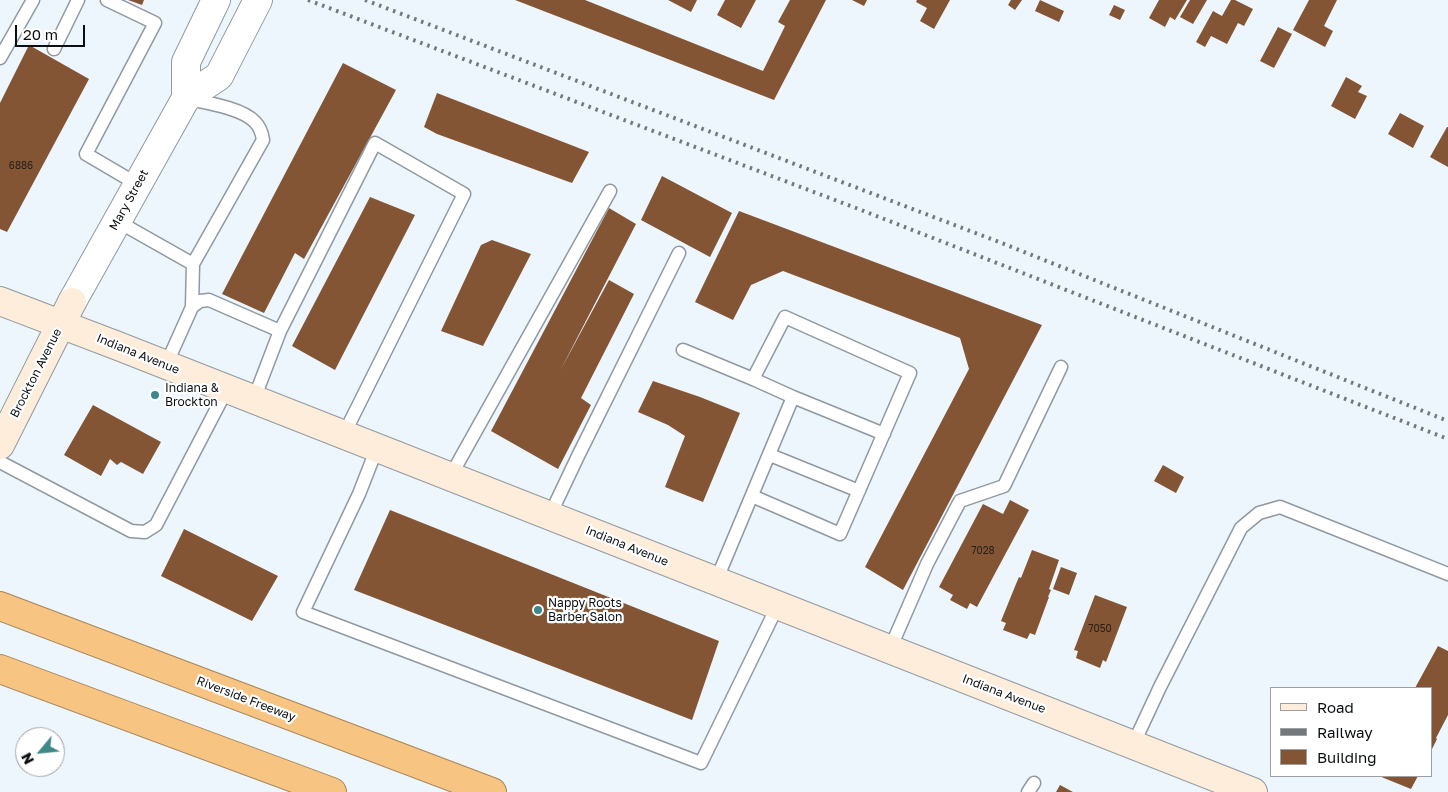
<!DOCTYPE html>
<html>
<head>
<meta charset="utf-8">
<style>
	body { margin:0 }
	#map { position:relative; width:1448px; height:792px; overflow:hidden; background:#eef6fd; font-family:"Golos Text",sans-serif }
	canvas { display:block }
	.legend { position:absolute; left:1270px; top:687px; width:162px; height:90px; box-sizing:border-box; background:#fff; border:1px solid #9d9fa0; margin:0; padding:6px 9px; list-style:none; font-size:15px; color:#0b0f11 }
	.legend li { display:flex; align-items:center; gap:10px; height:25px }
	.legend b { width:25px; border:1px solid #9d9fa0 }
	.north { position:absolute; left:15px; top:727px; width:50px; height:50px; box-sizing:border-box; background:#fff; border:1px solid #9d9fa0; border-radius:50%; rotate:242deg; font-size:14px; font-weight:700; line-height:20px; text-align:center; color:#0b0f11 }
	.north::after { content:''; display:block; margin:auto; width:18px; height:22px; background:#3f888a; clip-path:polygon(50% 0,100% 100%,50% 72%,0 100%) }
	.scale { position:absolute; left:15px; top:25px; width:70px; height:22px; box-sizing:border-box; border:2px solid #0b0f11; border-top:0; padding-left:6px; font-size:15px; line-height:18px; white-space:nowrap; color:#0b0f11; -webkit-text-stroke:4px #fff; paint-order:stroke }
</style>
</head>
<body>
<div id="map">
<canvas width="1448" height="792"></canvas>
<ul class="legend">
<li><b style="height:6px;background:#fdedda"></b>Road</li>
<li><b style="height:6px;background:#72787c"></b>Railway</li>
<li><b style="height:14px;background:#835534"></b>Building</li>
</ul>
<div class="north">N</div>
<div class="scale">20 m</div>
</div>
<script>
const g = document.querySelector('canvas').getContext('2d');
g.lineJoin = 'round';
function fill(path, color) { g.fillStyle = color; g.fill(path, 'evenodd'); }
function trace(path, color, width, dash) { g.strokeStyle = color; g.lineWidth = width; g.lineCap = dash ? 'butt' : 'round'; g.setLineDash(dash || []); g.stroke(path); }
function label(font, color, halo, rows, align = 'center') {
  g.font = font + ' "Golos Text",sans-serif'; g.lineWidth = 4.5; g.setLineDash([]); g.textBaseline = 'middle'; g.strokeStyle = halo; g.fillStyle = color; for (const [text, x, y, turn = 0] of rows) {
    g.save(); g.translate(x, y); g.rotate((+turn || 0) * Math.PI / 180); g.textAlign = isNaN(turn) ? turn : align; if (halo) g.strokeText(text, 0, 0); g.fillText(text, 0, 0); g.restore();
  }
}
fill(new Path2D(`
	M128,0H144L142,5Z
	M515,0H585L763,71L785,26L778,22L790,0H826L774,100Z
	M668,0H697L691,12Z
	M725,0H756L741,28L717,15Z
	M852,0H867L864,6Z
	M917,0H950L934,29L920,21L927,8L916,2Z
	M1011,0H1022L1015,10L1008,5Z
	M1040,0L1064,11L1059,22L1035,11Z
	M1159,0H1187L1175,20L1170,17L1165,27L1149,18Z
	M1190,0H1207L1193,24L1180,17Z
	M1231,0H1235L1253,9L1244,26L1238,23L1227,44L1211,36L1205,47L1196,42L1213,11L1222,16Z
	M1309,0H1337L1324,26L1333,31L1325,47L1293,30Z
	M1114,5L1125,10L1120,20L1109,15Z
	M1278,27L1292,34L1274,68L1260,61Z
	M29,45L89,79L7,232L0,229V103Z
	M343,63L396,90L304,259L295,253L264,313L222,294Z
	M1346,77L1362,86L1358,92L1367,96L1355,119L1331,106Z
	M437,93L589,152L572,183L437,134L424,127Z
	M1400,113L1424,126L1413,148L1388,134Z
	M1447,127H1448V167L1430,157Z
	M662,176L732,213L710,257L641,220Z
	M370,197L415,215L335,370L292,346Z
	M609,208L636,224L560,371L609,280L634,294L581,398L591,405L558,469L491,431Z
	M739,211L1042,325L903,590L865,567L969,369L960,338L783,271L751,285L733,320L695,302Z
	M492,240L531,254L483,346L441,331L481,245Z
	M653,381L700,397L740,413L703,502L665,487L685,436L668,425L638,412Z
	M93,405L161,442L143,474L121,462L117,465L110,459L101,476L64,455Z
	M1163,465L1184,477L1176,493L1154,481Z
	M1010,500L1029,510L977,607L970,603L967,609L950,600L953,595L939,587L983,504L1003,514Z
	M390,510L719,641L692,720L354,590Z
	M184,529L278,576L252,621L161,576Z
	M1032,550L1059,560L1049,589L1051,590L1048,597H1049L1035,635L1030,633L1027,639L1003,630L1006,623L1001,621L1016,584L1019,577L1021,578Z
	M1061,567L1077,573L1069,595L1053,589Z
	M1095,595L1127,607L1106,662L1103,660L1100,668L1076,658L1078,651L1074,650Z
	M1438,646L1448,651V715L1436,738L1437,739L1432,749V688H1415Z
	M1379,776H1418L1411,789Z
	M1060,785L1073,792H1056Z`), '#835534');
const service = new Path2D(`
	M107,0L155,23L86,154L137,184
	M54,49L78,0
	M0,58L33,0
	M188,99C207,103 242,108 255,122C260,127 262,133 263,140L193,264L192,307
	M117,221L193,264
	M683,350L753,379L793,397L716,581
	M166,365L192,307L200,301L209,300L280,331
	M793,397L884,434
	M254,399L280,331L375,143L464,194L344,434
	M377,448L359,494L303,612L701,763L778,605
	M770,455L859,491
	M0,462L131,531L145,532L156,525L227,389
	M450,477L610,191
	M752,496L840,534L910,373L785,317L753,379
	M550,515L579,454L679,253
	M890,649L927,564L960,501L1004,486L1061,367
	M1133,745L1160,687L1241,528L1259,513L1280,507L1448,574
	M1028,792L1034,783`);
const tertiary = new Path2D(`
	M186,98V62L216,0
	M72,302L186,98L219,76L258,0`);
const secondary = new Path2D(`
	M0,301L118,346L1253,792
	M0,445L72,302`);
const motorway = new Path2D(`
	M0,606L492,792
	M0,669L332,792`);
trace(service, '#9099a1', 15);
trace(tertiary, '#9099a1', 30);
trace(secondary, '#9099a1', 30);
trace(motorway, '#a4855a', 30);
trace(service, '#fff', 12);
trace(tertiary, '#fff', 28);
trace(secondary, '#fdedda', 28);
trace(motorway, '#f7c482', 28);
trace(new Path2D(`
	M308,0L856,208L1448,439
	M365,0L999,242L1448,421`), '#72787c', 4, [2.5, 5]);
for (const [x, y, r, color] of [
	[155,395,5,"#3f888a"],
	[538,610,5,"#3f888a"]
]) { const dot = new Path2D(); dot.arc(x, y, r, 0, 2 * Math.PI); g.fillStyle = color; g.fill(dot); trace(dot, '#fff', 2); }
label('10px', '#29201a', null, [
	["6886",21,166],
	["7028",983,551],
	["7050",1100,629]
]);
label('12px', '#0b0f11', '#fff', [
	["Mary Street",129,200,-61],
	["Indiana Avenue",138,354,22],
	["Brockton Avenue",36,373,-63],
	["Indiana Avenue",627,546,22],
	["Indiana Avenue",1004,694,21],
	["Riverside Freeway",246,699,21]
]);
label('12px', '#0b0f11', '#fff', [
	["Indiana &",165,388],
	["Brockton",165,402],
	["Nappy Roots",548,603],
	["Barber Salon",548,617]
], 'left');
</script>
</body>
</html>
